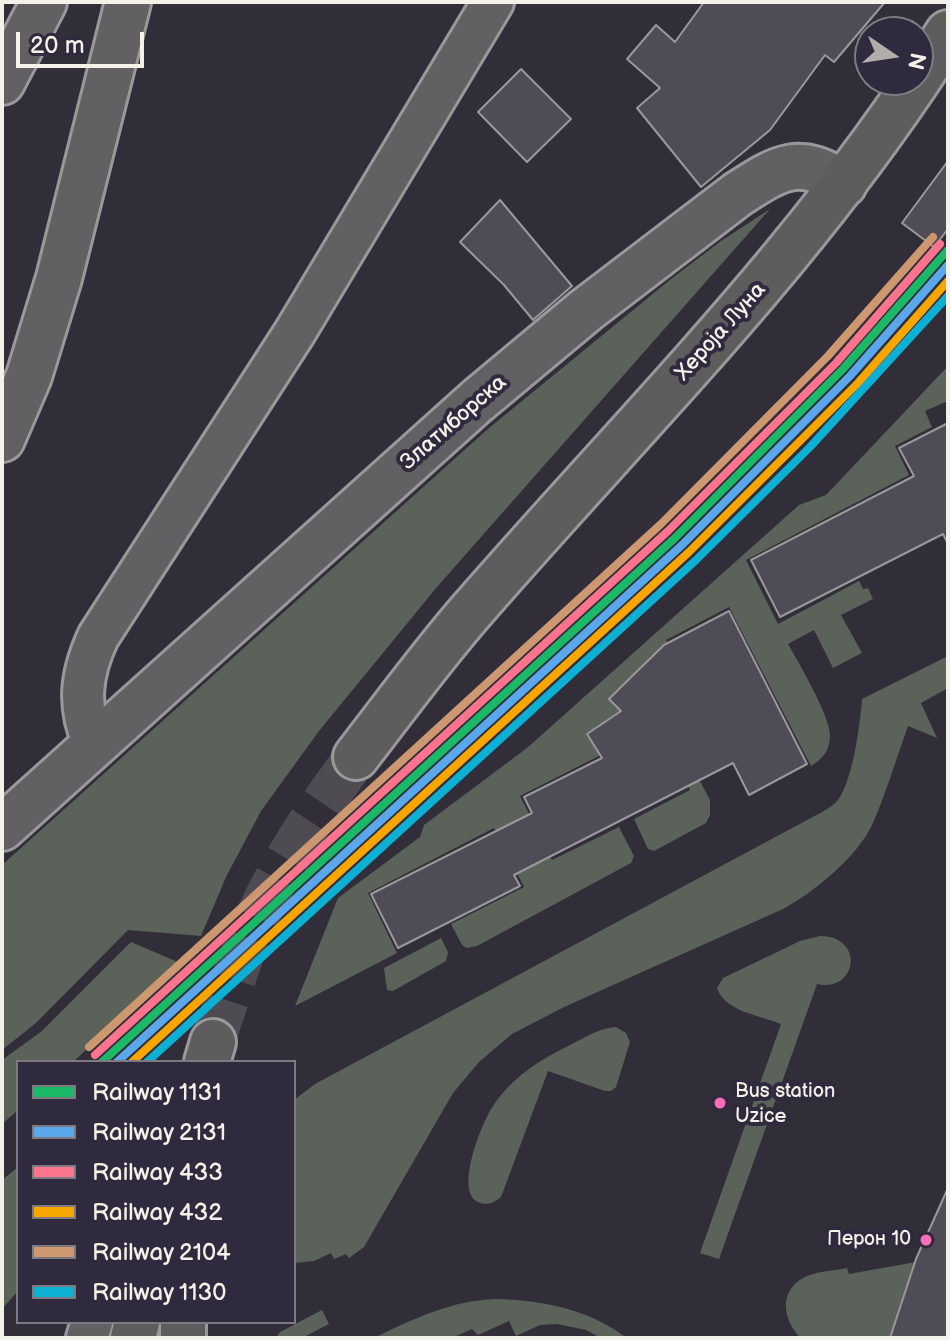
<!DOCTYPE html>
<html>
<head>
<meta charset="utf-8">
<style>
	body { margin:0 }
	#map { position:relative; width:950px; height:1340px; overflow:hidden; background:#312e39; font-family:"Balsamiq Sans",sans-serif }
	canvas { display:block }
	.frame { position:absolute; inset:0; border:4px solid #f4f1e8; pointer-events:none }
	.legend { position:absolute; left:16px; top:1060px; width:280px; height:264px; box-sizing:border-box; background:#2f2a3d; border:2px solid #7e7a81; margin:0; padding:10px 14px; list-style:none; font-size:24px; color:#f4f1e8 }
	.legend li { display:flex; align-items:center; gap:16px; height:40px }
	.legend b { width:40px; border:2px solid #7e7a81 }
	.north { position:absolute; left:854px; top:16px; width:80px; height:80px; box-sizing:border-box; background:#2f2a3d; border:2px solid #7e7a81; border-radius:50%; rotate:103deg; font-size:22px; font-weight:700; line-height:32px; text-align:center; color:#f4f1e8 }
	.north::after { content:''; display:block; margin:auto; width:28px; height:36px; background:#b0adab; clip-path:polygon(50% 0,100% 100%,50% 72%,0 100%) }
	.scale { position:absolute; left:16px; top:32px; width:128px; height:36px; box-sizing:border-box; border:4px solid #f4f1e8; border-top:0; padding-left:10px; font-size:24px; line-height:28px; white-space:nowrap; color:#f4f1e8; -webkit-text-stroke:6px #2f2a3d; paint-order:stroke }
</style>
</head>
<body>
<div id="map">
<canvas width="950" height="1340"></canvas>
<div class="frame"></div>
<ul class="legend">
<li><b style="height:10px;background:#1ab867"></b>Railway 1131</li>
<li><b style="height:10px;background:#5aa8eb"></b>Railway 2131</li>
<li><b style="height:10px;background:#fc738d"></b>Railway 433</li>
<li><b style="height:10px;background:#f7a600"></b>Railway 432</li>
<li><b style="height:10px;background:#cd976f"></b>Railway 2104</li>
<li><b style="height:10px;background:#0dafd3"></b>Railway 1130</li>
</ul>
<div class="north">N</div>
<div class="scale">20 m</div>
</div>
<script>
const g = document.querySelector('canvas').getContext('2d');
g.lineJoin = 'round';
function fill(path, color) { g.fillStyle = color; g.fill(path, 'evenodd'); }
function trace(path, color, width, dash) { g.strokeStyle = color; g.lineWidth = width; g.lineCap = dash ? 'butt' : 'round'; g.setLineDash(dash || []); g.stroke(path); }
function label(font, color, halo, rows, align = 'center') {
  g.font = font + ' "Balsamiq Sans",sans-serif'; g.lineWidth = 8; g.setLineDash([]); g.textBaseline = 'middle'; g.strokeStyle = halo; g.fillStyle = color; for (const [text, x, y, turn = 0] of rows) {
    g.save(); g.translate(x, y); g.rotate((+turn || 0) * Math.PI / 180); g.textAlign = isNaN(turn) ? turn : align; if (halo) g.strokeText(text, 0, 0); g.fillText(text, 0, 0); g.restore();
  }
}
fill(new Path2D(`
	M770,209L437,587L319,731L261,811L226,877L201,936L128,930L36,1023L2,1050V865L489,428L671,279L721,241Z
	M948,366V401L925,411L932,427L895,446L909,475L746,560L778,624L859,581L863,589L868,588L873,599L841,615L862,653L833,668L814,630L788,644C799,664 830,715 830,736C830,750 823,759 811,766L729,607L666,640L679,665L647,682L710,800V815L706,823L654,851L648,849L634,819L690,790L658,726L520,796L552,860L619,827L634,856L631,863L477,946L467,948L462,945L451,924L524,887L494,828L368,893L397,953L295,1006L338,898L420,837L424,825L527,748L799,505L826,495Z
	M948,656V688L921,703L937,738L908,726C896,759 886,794 872,825C857,857 813,893 783,909L564,1007L512,1034L479,1062L453,1093L364,1247L349,1258L346,1254L334,1259L331,1253L314,1261L294,1263V1100L315,1084L822,812C827,809 834,805 838,800C853,779 860,725 862,699Z
	M820,936C865,936 858,993 817,984L719,1259L700,1253L781,1024C760,1015 725,1012 717,988L723,978L800,941Z
	M441,938L448,952L446,961L393,991L387,990L384,968Z
	M131,942L180,963L73,1062H18V1110L2,1124V1060L42,1031Z
	M616,1027L626,1033L630,1042L616,1087L611,1091H605L548,1071L501,1197C494,1203 487,1206 478,1202C454,1191 482,1122 493,1106C511,1078 541,1059 570,1045C584,1038 599,1028 616,1027Z
	M18,1167V1291L2,1309V1180Z
	M916,1262L902,1338H801C783,1321 778,1292 803,1278C815,1271 834,1271 847,1268L849,1274Z
	M495,1299C543,1300 588,1309 627,1338H601L586,1330L557,1324L540,1325L516,1336L509,1321L478,1335L472,1329L452,1338L376,1337C415,1318 451,1301 495,1299Z
	M322,1310L329,1324L302,1338H276L280,1332Z`), '#5a6259');
const building = new Path2D(`
	M704,2H885L834,62L825,55L770,130L701,187L637,108L660,88L627,59L656,25L675,42Z
	M521,69L571,119L527,162L478,112Z
	M948,161V229L934,247L902,223Z
	M500,200L572,286L533,320L504,285L460,242Z
	M948,423V544L943,534L780,617L751,560L914,476L899,448Z
	M729,611L807,764L749,795L733,763L514,875L520,886L398,948L371,894L532,813L524,797L602,758L587,734L621,711L609,699L622,686L664,645Z
	M948,1188V1338H890L916,1259Z`);
fill(building, '#504c57');
trace(building, '#9a989b', 2);
trace(new Path2D(`
	M213,1042C231,988 247,931 275,881C298,837 327,797 356,757`), '#4e4b53', 44, [44, 22]);
const street = new Path2D(`
	M94,744C77,706 81,674 98,637L295,332L493,2
	M87,1338L92,1322`);
const secondary = new Path2D(`
	M2,82L44,2
	M2,439L29,376L59,278L128,2
	M2,828L477,401L586,310L738,194C780,167 799,154 844,184`);
const primary = new Path2D(`
	M356,757C394,708 431,657 472,610C637,420 814,248 948,33
	M207,1062L213,1042
	M183,1322V1338
	M133,1338L137,1322`);
trace(street, '#9a989b', 46);
trace(secondary, '#9a989b', 50);
trace(primary, '#9a989b', 50);
trace(street, '#626063', 40);
trace(secondary, '#626063', 44);
trace(primary, '#5f5c5e', 44);
trace(new Path2D(`
	M102,1062L675,538L843,369L948,250`), '#1ab867', 8);
trace(new Path2D(`
	M117,1062L682,545L850,376L948,265`), '#5aa8eb', 8);
trace(new Path2D(`
	M95,1055L668,531L836,363L940,244`), '#fc738d', 8);
trace(new Path2D(`
	M132,1062L689,552L858,383L948,281`), '#f7a600', 8);
trace(new Path2D(`
	M89,1047L661,524L828,356L933,237`), '#cd976f', 8);
trace(new Path2D(`
	M147,1062L696,560L810,447L948,296`), '#0dafd3', 8);
for (const [x, y, r, color] of [
	[720,1103,7,"#fb6dba"],
	[926,1240,7,"#fb6dba"]
]) { const dot = new Path2D(); dot.arc(x, y, r, 0, 2 * Math.PI); g.fillStyle = color; g.fill(dot); trace(dot, '#2f2a3d', 3); }
label('20px', '#f4f1e8', '#2f2a3d', [
	["Bus station",735,1092],
	["Uzice",735,1117],
	["Перон 10",911,1240,"right"]
], 'left');
label('22px', '#f4f1e8', '#2f2a3d', [
	["Хероја Луна",721,332,-48],
	["Златиборска",454,423,-41]
]);
</script>
</body>
</html>
